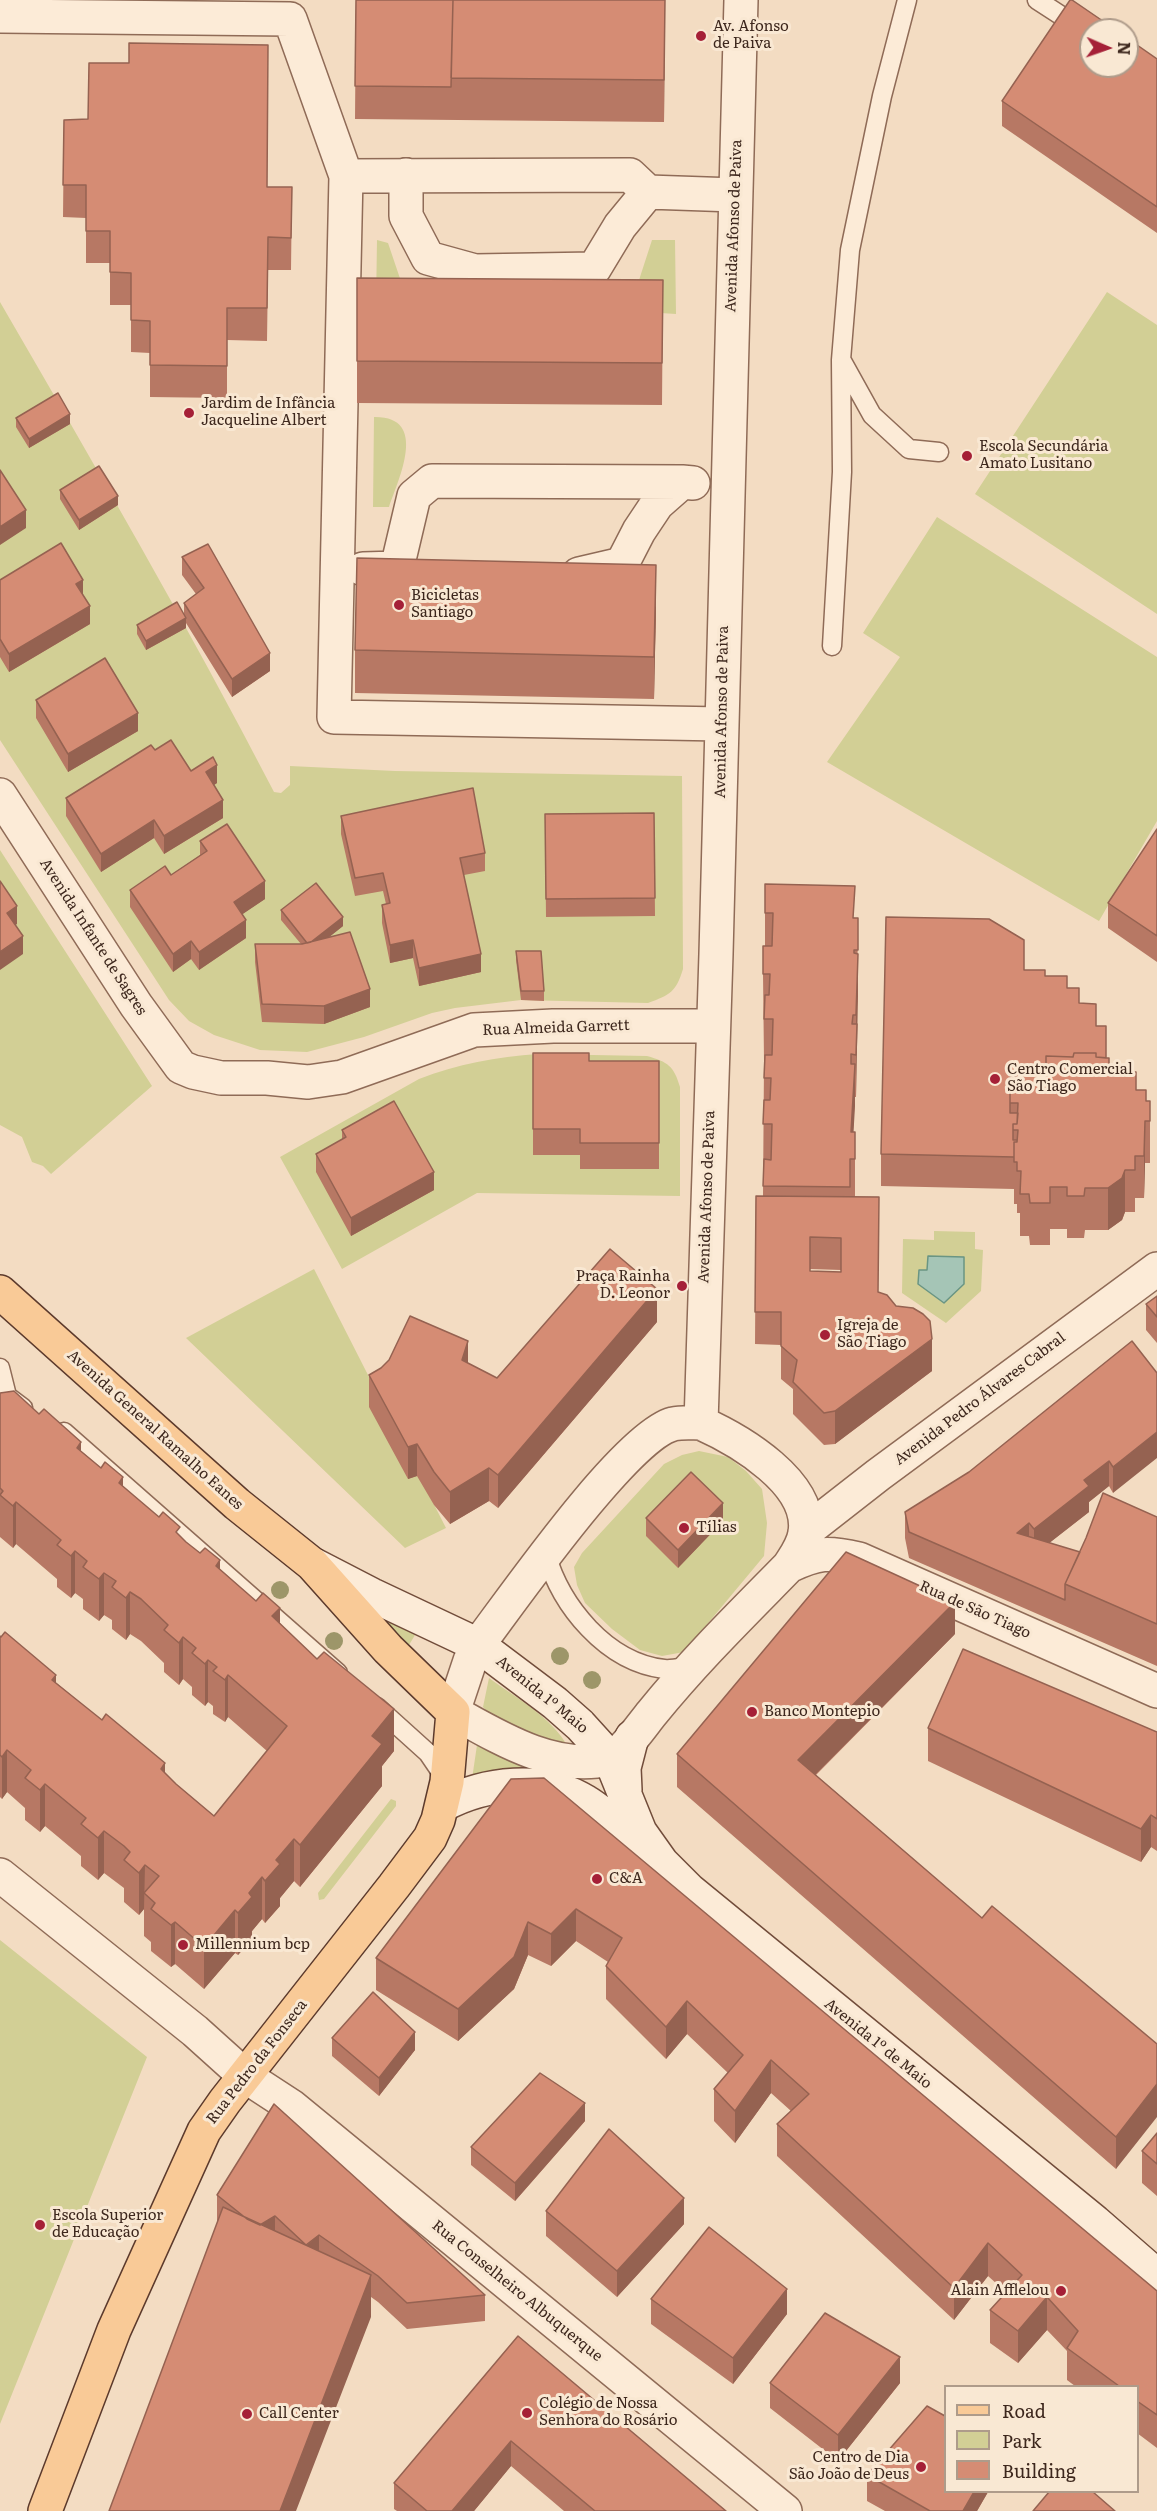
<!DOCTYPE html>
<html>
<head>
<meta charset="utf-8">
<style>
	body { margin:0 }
	#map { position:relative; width:1157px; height:2511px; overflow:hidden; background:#f3dcc2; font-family:Literata,serif }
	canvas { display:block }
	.legend { position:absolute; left:944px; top:2385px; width:195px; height:108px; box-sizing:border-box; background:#f9e8d3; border:2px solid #ae9b8a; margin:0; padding:8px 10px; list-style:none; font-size:18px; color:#3d271d }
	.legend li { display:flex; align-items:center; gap:12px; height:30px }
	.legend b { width:30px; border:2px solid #ae9b8a }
	.north { position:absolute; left:1079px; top:18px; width:60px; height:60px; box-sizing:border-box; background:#f9e8d3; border:2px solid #ae9b8a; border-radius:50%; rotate:92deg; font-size:16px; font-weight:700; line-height:24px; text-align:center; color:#3d271d }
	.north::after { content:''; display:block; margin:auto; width:21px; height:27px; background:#a52037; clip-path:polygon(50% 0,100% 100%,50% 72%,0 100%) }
</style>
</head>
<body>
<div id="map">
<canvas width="1157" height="2511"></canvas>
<ul class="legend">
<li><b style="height:8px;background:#f9ca97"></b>Road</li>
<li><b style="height:16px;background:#d2cf95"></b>Park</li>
<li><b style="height:16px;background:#d58c74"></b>Building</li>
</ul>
<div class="north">N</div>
</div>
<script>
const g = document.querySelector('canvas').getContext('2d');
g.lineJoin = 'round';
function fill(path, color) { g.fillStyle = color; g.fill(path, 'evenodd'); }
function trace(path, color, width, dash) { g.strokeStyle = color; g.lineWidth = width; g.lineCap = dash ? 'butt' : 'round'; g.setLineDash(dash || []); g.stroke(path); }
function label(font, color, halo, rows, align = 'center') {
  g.font = font + ' Literata,serif'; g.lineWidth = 6; g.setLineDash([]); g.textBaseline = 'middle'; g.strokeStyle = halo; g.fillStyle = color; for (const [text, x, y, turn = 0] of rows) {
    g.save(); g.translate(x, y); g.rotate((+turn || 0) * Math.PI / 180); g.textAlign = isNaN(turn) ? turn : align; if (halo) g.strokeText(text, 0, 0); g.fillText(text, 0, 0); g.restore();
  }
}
fill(new Path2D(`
	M377,240L388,243L409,305H376Z
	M652,240H675L676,314L629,311Z
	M1107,292L1157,325V614L975,494Z
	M0,302C94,464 188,626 274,792L281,793L290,785V766L395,771L682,776L683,969C676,992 670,995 648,1003L521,1000L455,1008L432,1013L364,1037L307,1052L260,1050L214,1035L189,1021L169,1000L0,740Z
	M374,417C429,416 399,478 389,507H373Z
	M937,517L1157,657V821L1099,921L827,762L900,657L863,633Z
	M0,850L152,1086L51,1174L43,1166L32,1162L22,1137L0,1125Z
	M538,1054L647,1056C668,1062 674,1066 680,1087V1196L477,1193L342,1269L280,1157L419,1079C457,1064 497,1057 538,1054Z
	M934,1231L975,1232V1249L983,1250L981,1291L946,1323L902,1293L903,1239L934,1240Z
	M314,1269L446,1528L405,1548L186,1338Z
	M699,1451L728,1457L746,1471L762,1489L767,1523L764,1556L684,1652L662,1656L640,1650L612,1629L585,1603L577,1585L574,1567L582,1553L664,1464L682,1455Z
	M366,1605L415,1635L409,1645Z
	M489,1678C516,1698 552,1717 568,1747L559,1748L495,1720L483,1707Z
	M477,1745C500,1757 522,1767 547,1772L472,1779Z
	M391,1799L396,1801V1806L324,1899L319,1900L318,1893Z
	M0,1940L147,2057L0,2424Z`), '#d2cf95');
const water = new Path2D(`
	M928,1256L964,1257V1284L944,1303L918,1284L919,1270H927Z`);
fill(water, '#a5c5b6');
trace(water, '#6a9583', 1.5);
const service = new Path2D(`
	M1037,0L1091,35
	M842,361L872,415L909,449L939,452
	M832,646L842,472L841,360L850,250L882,96L907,0
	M0,1368L7,1396L23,1408
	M64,1432L338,1673
	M546,1554C561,1606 606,1662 664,1669C672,1670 683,1667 692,1666
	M377,1707L428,1753L445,1778`);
const minor = new Path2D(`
	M0,16L290,19L346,176L334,717L722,724
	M406,175V216L428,258L475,271L594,269L620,226L648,192
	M346,176L630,175L648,192L735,195
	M363,569L397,568L414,496L432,481L682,482
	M579,574L622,564L639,531L657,504L682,482L693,483
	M0,795L136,1005L181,1067L193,1072L221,1078H267L308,1082L342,1077L474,1030L553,1026H713
	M701,1423L716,954L741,0
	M701,1423C739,1440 813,1483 805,1533C803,1546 796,1555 789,1566C742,1614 694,1661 652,1713C642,1725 622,1755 608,1759C554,1772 498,1737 453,1712L470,1661L478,1645C512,1600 626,1436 673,1424C682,1422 692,1423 701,1423Z
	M805,1532L878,1475L1157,1269
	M789,1566C819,1552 828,1552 859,1559L1157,1691
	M0,1875L195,2031L245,2076L291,2106L785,2511`);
const secondary = new Path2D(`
	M314,1565L372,1595L478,1645L555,1703L580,1725L610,1758L640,1832L662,1863L689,1890L1095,2222L1157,2276
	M625,1790L624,1768L632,1737
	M443,1805C484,1783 544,1775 586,1802C608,1815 624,1835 643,1850`);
const primary = new Path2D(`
	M0,1292L237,1504L312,1564L388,1649L453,1712L447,1782L438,1820L430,1838L394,1886L225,2101L204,2131L114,2330L45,2511`);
trace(service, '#8f6b57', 21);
trace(minor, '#8f6b57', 36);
trace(secondary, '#714c3a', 36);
trace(primary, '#5c3a2c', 36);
trace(service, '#fcebd7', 18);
trace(minor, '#fcebd7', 33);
trace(secondary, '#fcebd7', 33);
trace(primary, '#f9ca97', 33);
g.fillStyle = '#9d9669';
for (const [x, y] of [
	[280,1590],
	[334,1641],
	[560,1656],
	[592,1680]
]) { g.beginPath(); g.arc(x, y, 9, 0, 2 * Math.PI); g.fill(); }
fill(new Path2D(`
	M356,0H665L664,122L355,119Z
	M1157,59V233L1002,126V101Z
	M64,120L267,187H292L291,270H268L267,341L227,340V398L150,397V353L131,352V305H110V263H86V218L63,217Z
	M357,278L663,280L662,405L357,403Z
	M16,418L70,424L29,448L16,427Z
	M60,490L118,505L79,530L60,499Z
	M182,557L270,671L232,697L186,623V628L146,650L137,634V625L184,616V603L196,594L182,575Z
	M0,580L90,624L9,672L0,657Z
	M656,607L654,699L355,693V650Z
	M36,700L138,731L68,772L36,718Z
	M155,750L191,771L217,783L214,785L223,818L164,854L154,838L101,872L66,816V798Z
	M654,813L655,916L546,917L545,814Z
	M341,816L485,853V871L464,875L481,972L419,986L413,958L390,963L382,923V905L386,904L383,891L355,896L341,834Z
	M1157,829V962L1108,928V903Z
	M200,841L265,899L242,914L246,938L199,970L191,959L173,972L130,907V890L171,875L200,855Z
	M765,884L855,918H858L856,1097H855L853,1132H855V1197L878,1292L932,1371L835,1444L824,1445L793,1414V1389L781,1379V1345L755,1344L756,1196H763L764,1061L763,974L765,946ZM810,1269L841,1270V1272L810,1271Z
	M281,910L343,926L329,937L370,1007L324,1024L262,1022L255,962V944H301L281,920Z
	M516,951L544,991V1001L521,1000L516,960Z
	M1024,970L1045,976L1067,988L1096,1026L1106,1058L1109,1072L1136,1090L1146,1101H1150V1163H1145L1144,1198H1135V1212H1125L1122,1220L1108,1230H1085L1084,1238H1067V1229H1050V1245H1030L1029,1236H1020V1213H1017V1204H1014V1189L881,1186V1154Z
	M533,1053L589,1061H659V1169H580V1155H533Z
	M342,1130L434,1190L351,1236L316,1172V1154L342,1140Z
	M1157,1296V1343L1146,1330V1304Z
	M657,1322L498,1508L489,1501L450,1524L434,1505L417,1476L408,1479L369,1407V1375L468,1363L497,1378Z
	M1132,1341L1113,1493L1109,1486L1089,1502V1512L1049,1543L1080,1552L1157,1517V1666L909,1558L905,1538V1512L969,1472Z
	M0,1393L81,1451L123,1486L186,1542L220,1569L280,1623L394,1751L382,1766V1786L300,1887L294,1881L280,1898V1906L265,1923L262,1919L252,1931V1939L238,1955L235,1953L204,1989L175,1964L171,1967L151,1951V1942L144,1936V1909L139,1915L124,1902V1888L104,1873L98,1880L81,1866V1856L45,1826L40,1832L25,1820V1808L7,1792L2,1799L0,1797V1636L165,1773L176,1784L214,1816L267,1751L228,1717L225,1722L213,1714V1706L208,1702L205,1706L192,1695V1687L183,1679L179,1685L164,1672V1663L141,1641L130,1634L126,1640L112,1629V1620L104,1615L99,1621L83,1609V1599L75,1593L71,1598L57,1587V1579L16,1544L13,1548L0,1537Z
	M646,1518L723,1521L678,1568L646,1536Z
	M955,1634L816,1775L982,1918L1157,2044L1116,2169L677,1787V1754Z
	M928,1728L1157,1732V1851L1151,1847L1141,1862L928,1761Z
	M511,1779L1157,2291V2448L1137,2433V2386H1075L1067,2380V2351L1047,2330L1018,2363L990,2343V2310L1006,2292L988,2276L954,2320L777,2156V2124L791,2111L771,2093L735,2143L714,2121V2089L728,2073L687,2034L666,2059L606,1999V1966L608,1962L576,1941L551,1966L528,1955L514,1989L458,2041L376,1990V1958Z
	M332,2038L415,2050L379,2096L332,2056Z
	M585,2121L515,2201L471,2165V2147Z
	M1157,2133V2196L1142,2183V2151Z
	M217,2195L485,2295V2321L407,2329L378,2302L371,2297V2317L217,2221Z
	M546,2211L684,2224L617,2297L546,2236Z
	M651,2299L787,2314L733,2384L651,2324Z
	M518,2336L726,2511H564L511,2466L474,2511H397L394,2509V2483Z
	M770,2383H900L838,2461L770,2408Z
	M867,2475L988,2492L977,2511H885L867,2501Z`), '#b77864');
fill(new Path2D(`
	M665,0L664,122V80Z
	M70,414V424L29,448V439Z
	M118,496V505L79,530V520Z
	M26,510V528L0,545V527Z
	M656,565V607L654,699V657Z
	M83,580V598L76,584Z
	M90,606V624L9,672V654Z
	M186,618V628L146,650V641Z
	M270,653V671L232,697V679Z
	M138,713V731L68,772V754Z
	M217,765V783L206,790V772Z
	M223,800V818L164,854V836Z
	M154,820V838L101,872V854Z
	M265,881V899L234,920V902Z
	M17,906V924L7,931V913Z
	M343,917V926L308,954V944Z
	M246,920V938L199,970V952Z
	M23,936V954L0,970V952Z
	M413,940V958L390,963V945Z
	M191,941V959L173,972V954Z
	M481,954V972L419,986V968Z
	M858,954V996L856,1097V1015Z
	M370,989V1007L324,1024V1006Z
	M855,1064V1106L852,1159L851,1132Z
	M1145,1121V1163L1144,1198V1156Z
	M1125,1170V1212L1122,1220L1108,1230V1188Z
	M434,1172V1190L351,1236V1218Z
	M657,1289V1322L498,1508V1475Z
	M932,1339V1371L835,1444V1411Z
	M468,1341V1374L462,1360Z
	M1157,1432V1458L1113,1493V1467Z
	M81,1442V1484L77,1448Z
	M417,1444V1476L408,1479V1447Z
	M1109,1461V1486L1089,1502V1512L1034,1555V1529L1084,1480Z
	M489,1468V1501L450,1524V1492Z
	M123,1477V1519L119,1483Z
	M16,1502V1544L13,1548V1506Z
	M723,1503V1521L678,1568V1550Z
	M1029,1523V1549L1017,1533Z
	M75,1551V1593L71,1598V1556Z
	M220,1560V1602L216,1566Z
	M104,1573V1615L99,1621V1579Z
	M130,1592V1634L126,1640V1598Z
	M955,1602V1634L798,1792V1760Z
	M280,1608V1650L272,1616Z
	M183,1637V1679L179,1685V1643Z
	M208,1660V1702L205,1706V1664Z
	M56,1675V1717L52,1680Z
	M228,1675V1717L225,1722V1680Z
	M394,1709V1751L382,1766V1786L300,1887V1845L372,1736Z
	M7,1750V1792L2,1799V1757Z
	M165,1763V1805L161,1769Z
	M45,1784V1826L40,1832V1790Z
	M1151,1815V1847L1141,1862V1829Z
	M104,1831V1873L98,1880V1838Z
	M294,1839V1881L280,1898V1906L265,1923V1881L276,1860Z
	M145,1865L144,1909L139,1915V1873Z
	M262,1877V1919L252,1931V1939L238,1955V1913L249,1893Z
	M576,1909V1941L551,1966V1934Z
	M235,1910V1953L204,1989V1947Z
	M175,1922V1964L171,1967V1925Z
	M528,1922V1955L514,1989L458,2041V2009Z
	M687,2001V2034L666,2059V2027Z
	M415,2032V2050L379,2096V2078Z
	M771,2060V2093L735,2143V2111Z
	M1157,2084V2117L1116,2169V2137Z
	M585,2103V2121L515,2201V2183Z
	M684,2198V2224L617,2297V2271Z
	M275,2216V2242L257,2226Z
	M319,2235V2261L306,2246Z
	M988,2243V2276L954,2320V2288Z
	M371,2275V2317L296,2511H280Z
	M787,2289V2314L733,2384V2358Z
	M1047,2297V2330L1018,2363V2331Z
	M900,2357V2383L838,2461V2435Z
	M511,2441V2466L474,2511H452Z
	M974,2492H988L977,2511H963Z`), '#956251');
const building = new Path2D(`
	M356,0H453L451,87L355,86Z
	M453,0H665L664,80L451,78Z
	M1070,0H1072L1116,30H1091V66H1127V38L1157,59V207L1002,101Z
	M129,43L268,45L267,187H292L291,238L268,237L267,308H227V366L150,365V321L131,320V273L110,272V231H86V185H63L64,120L88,119L89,63H129Z
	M357,278L663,280L662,363L357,361Z
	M58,393L70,414L29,439L16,418Z
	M99,466L118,496L79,520L60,490Z
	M0,470L26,510L0,527Z
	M61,543L83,580L76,584L90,606L9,654L0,639V580Z
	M208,544L270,653L232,679L184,603L204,588L182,557Z
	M357,558L656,565L654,657L355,650Z
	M177,602L186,618L146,641L137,625Z
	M105,658L138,713L68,754L36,700Z
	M171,740L191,771L213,757L217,765L206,772L223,800L164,836L154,820L101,854L66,798L151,745L155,750Z
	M473,788L485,853L460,858L481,954L419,968L413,940L390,945L382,905L390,903L383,873L355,878L341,816Z
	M654,813L655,898L546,899L545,814Z
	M227,824L265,881L234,902L246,920L199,952L191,941L173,954L130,890L165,866L171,875L207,851L200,841Z
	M1157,829V936L1108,903Z
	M0,881L17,906L7,913L23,936L0,952Z
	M316,883L343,917L311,942L307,943L281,910Z
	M765,884L855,886L853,918H858V950H854V953L858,954L856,1015H853L852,1024H857L856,1055L851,1054V1064H855L851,1132H855V1159H850V1187L763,1186L764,1159L771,1160L772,1124H763L764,1100H770L771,1078H764L765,1055H772L773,1019H764L765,995H769L770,974H763V946H772L773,913H765Z
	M886,917L989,919L1024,940V970H1045V976H1067V988H1079V1003L1096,1004V1026H1106V1058L1096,1057V1053H1074L1073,1057L1046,1056V1066H1019V1077H1010V1113H1018L1017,1124H1013V1140H1017V1142H1014V1157L881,1154Z
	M350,932L370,989L324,1006L262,1004L255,944H302Z
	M516,951H541L544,991H521Z
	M533,1053H589V1061H659V1143H580V1129H533Z
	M1074,1053H1096V1057L1109,1058V1072H1136V1090H1146V1101H1150V1121H1145L1144,1156H1135V1170H1125L1122,1178L1108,1188H1085L1084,1196H1067V1187H1050V1203H1030L1029,1194H1020L1021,1171H1017V1162H1014V1142H1017L1018,1130H1013V1124H1017L1018,1103H1010V1077H1019V1066H1046V1056L1073,1057Z
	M394,1101L434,1172L351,1218L316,1154L346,1137L342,1130Z
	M756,1196L879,1197L878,1292L887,1295L896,1306L913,1308L923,1314L930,1321L932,1339L835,1411L824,1413L793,1382L797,1360L781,1346V1312H755ZM810,1237L841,1238V1272L810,1271Z
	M610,1249L657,1289L498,1475L489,1468L450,1492L434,1472L417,1444L408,1447L369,1375L381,1368L389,1360L410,1316L468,1341L462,1360L497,1378Z
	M1157,1296V1317L1146,1304Z
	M1132,1341L1157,1373V1432L1113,1467L1109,1461L1084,1480L1089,1486L1034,1529L1029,1523L1017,1533L1080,1552L1065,1584V1600L909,1532L905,1512L969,1472Z
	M14,1391L39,1414L44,1409L81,1442L77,1448L101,1468L105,1462L123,1477L119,1483L159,1517L163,1512L180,1527L176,1532L186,1542L200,1553L205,1548L220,1560L216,1566L256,1601L263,1593L280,1608L272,1616L317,1659L324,1652L394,1709L372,1736L382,1744L300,1845L294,1839L276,1860L280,1864L265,1881L262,1877L249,1893L252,1897L238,1913L235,1910L204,1947L175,1922L171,1925L151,1909L155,1903L144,1893L159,1876L145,1865L139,1873L124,1860L130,1852L124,1846L104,1831L98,1838L81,1824L86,1818L45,1784L40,1790L25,1778L31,1770L7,1750L2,1757L0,1755V1636L1,1637L5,1632L56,1675L52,1680L102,1720L106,1714L165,1763L161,1769L176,1784L214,1816L287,1726L228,1675L225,1680L213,1671L217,1667L208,1660L205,1664L192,1653L196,1648L183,1637L179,1643L164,1630L168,1625L141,1599L130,1592L126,1598L112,1587L116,1581L104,1573L99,1579L83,1567L87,1561L75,1551L71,1556L57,1545L61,1540L16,1502L13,1506L0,1495L3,1491L0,1488V1393Z
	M691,1472L723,1503L678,1550L646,1518Z
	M1103,1493L1157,1517V1624L1065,1584L1086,1538Z
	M846,1552L955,1602L798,1760L982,1918L992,1906L1157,2044V2084L1116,2137L677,1754Z
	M963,1649L1157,1732V1819L1151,1815L1141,1829L928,1728Z
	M544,1778L1157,2291V2415L1137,2401V2386H1119L1067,2348L1078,2331L1047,2297L1018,2331L990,2310L1022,2275L988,2243L954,2288L777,2124L809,2094L771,2060L735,2111L714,2089L743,2055L687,2001L666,2027L606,1966L622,1938L576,1909L551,1934L528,1922L514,1957L458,2009L376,1958L511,1779Z
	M373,1992L415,2032L379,2078L332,2038Z
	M540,2073L585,2103L515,2183L471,2147Z
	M274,2104L485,2295L407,2303L378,2276L319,2235L306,2245L275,2216L260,2225L247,2219L217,2195Z
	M609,2129L684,2198L617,2271L546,2211Z
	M1157,2133V2164L1142,2151Z
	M223,2207L371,2275L280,2511H109Z
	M709,2227L787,2289L733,2358L651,2299Z
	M825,2313L900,2357L838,2435L770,2383Z
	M518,2336L726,2511H595L511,2441L452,2511H427L394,2483Z
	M927,2406L945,2416V2492H974L963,2511H930L867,2475Z
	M1049,2492H1093L1115,2511H1033Z`);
fill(building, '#d58c74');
trace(building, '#956251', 1.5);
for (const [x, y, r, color] of [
	[701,36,6,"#a52037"],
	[189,413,6,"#a52037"],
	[967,456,6,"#a52037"],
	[399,605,6,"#a52037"],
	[995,1079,6,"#a52037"],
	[682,1286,6,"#a52037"],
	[825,1335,6,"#a52037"],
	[684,1528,6,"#a52037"],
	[752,1712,6,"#a52037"],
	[597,1879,6,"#a52037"],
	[183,1945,6,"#a52037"],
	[40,2225,6,"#a52037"],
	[1061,2291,6,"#a52037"],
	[527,2413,6,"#a52037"],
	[247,2414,6,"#a52037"],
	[921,2467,6,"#a52037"]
]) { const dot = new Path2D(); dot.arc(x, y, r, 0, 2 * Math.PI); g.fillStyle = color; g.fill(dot); trace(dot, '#f9e8d3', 2); }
label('15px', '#3d271d', '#f9e8d3', [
	["Av. Afonso",713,27],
	["de Paiva",713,44],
	["Jardim de Infância",201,404],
	["Jacqueline Albert",201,421],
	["Escola Secundária",979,447],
	["Amato Lusitano",979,464],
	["Bicicletas",411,596],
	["Santiago",411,613],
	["Centro Comercial",1007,1070],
	["São Tiago",1007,1087],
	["Praça Rainha",670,1277,"right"],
	["D. Leonor",670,1294,"right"],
	["Igreja de",837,1326],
	["São Tiago",837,1343],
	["Tílias",696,1528],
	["Banco Montepio",764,1712],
	["C&A",609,1879],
	["Millennium bcp",195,1945],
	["Escola Superior",52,2216],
	["de Educação",52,2233],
	["Alain Afflelou",1049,2291,"right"],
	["Colégio de Nossa",539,2404],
	["Senhora do Rosário",539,2421],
	["Call Center",259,2414],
	["Centro de Dia",909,2458,"right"],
	["São João de Deus",909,2475,"right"]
], 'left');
label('15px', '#3d271d', '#f9e8d3', [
	["Avenida Afonso de Paiva",734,226,-88],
	["Avenida Afonso de Paiva",722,712,-89],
	["Avenida Infante de Sagres",93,937,57],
	["Rua Almeida Garrett",556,1028,-2],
	["Avenida Afonso de Paiva",707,1197,-88],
	["Avenida Pedro Álvares Cabral",980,1399,-37],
	["Avenida General Ramalho Eanes",155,1430,42],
	["Rua de São Tiago",975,1610,24],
	["Avenida 1º Maio",542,1695,39],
	["Avenida 1º de Maio",878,2044,39],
	["Rua Pedro da Fonseca",257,2062,-52],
	["Rua Conselheiro Albuquerque",517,2291,39]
]);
</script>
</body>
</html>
